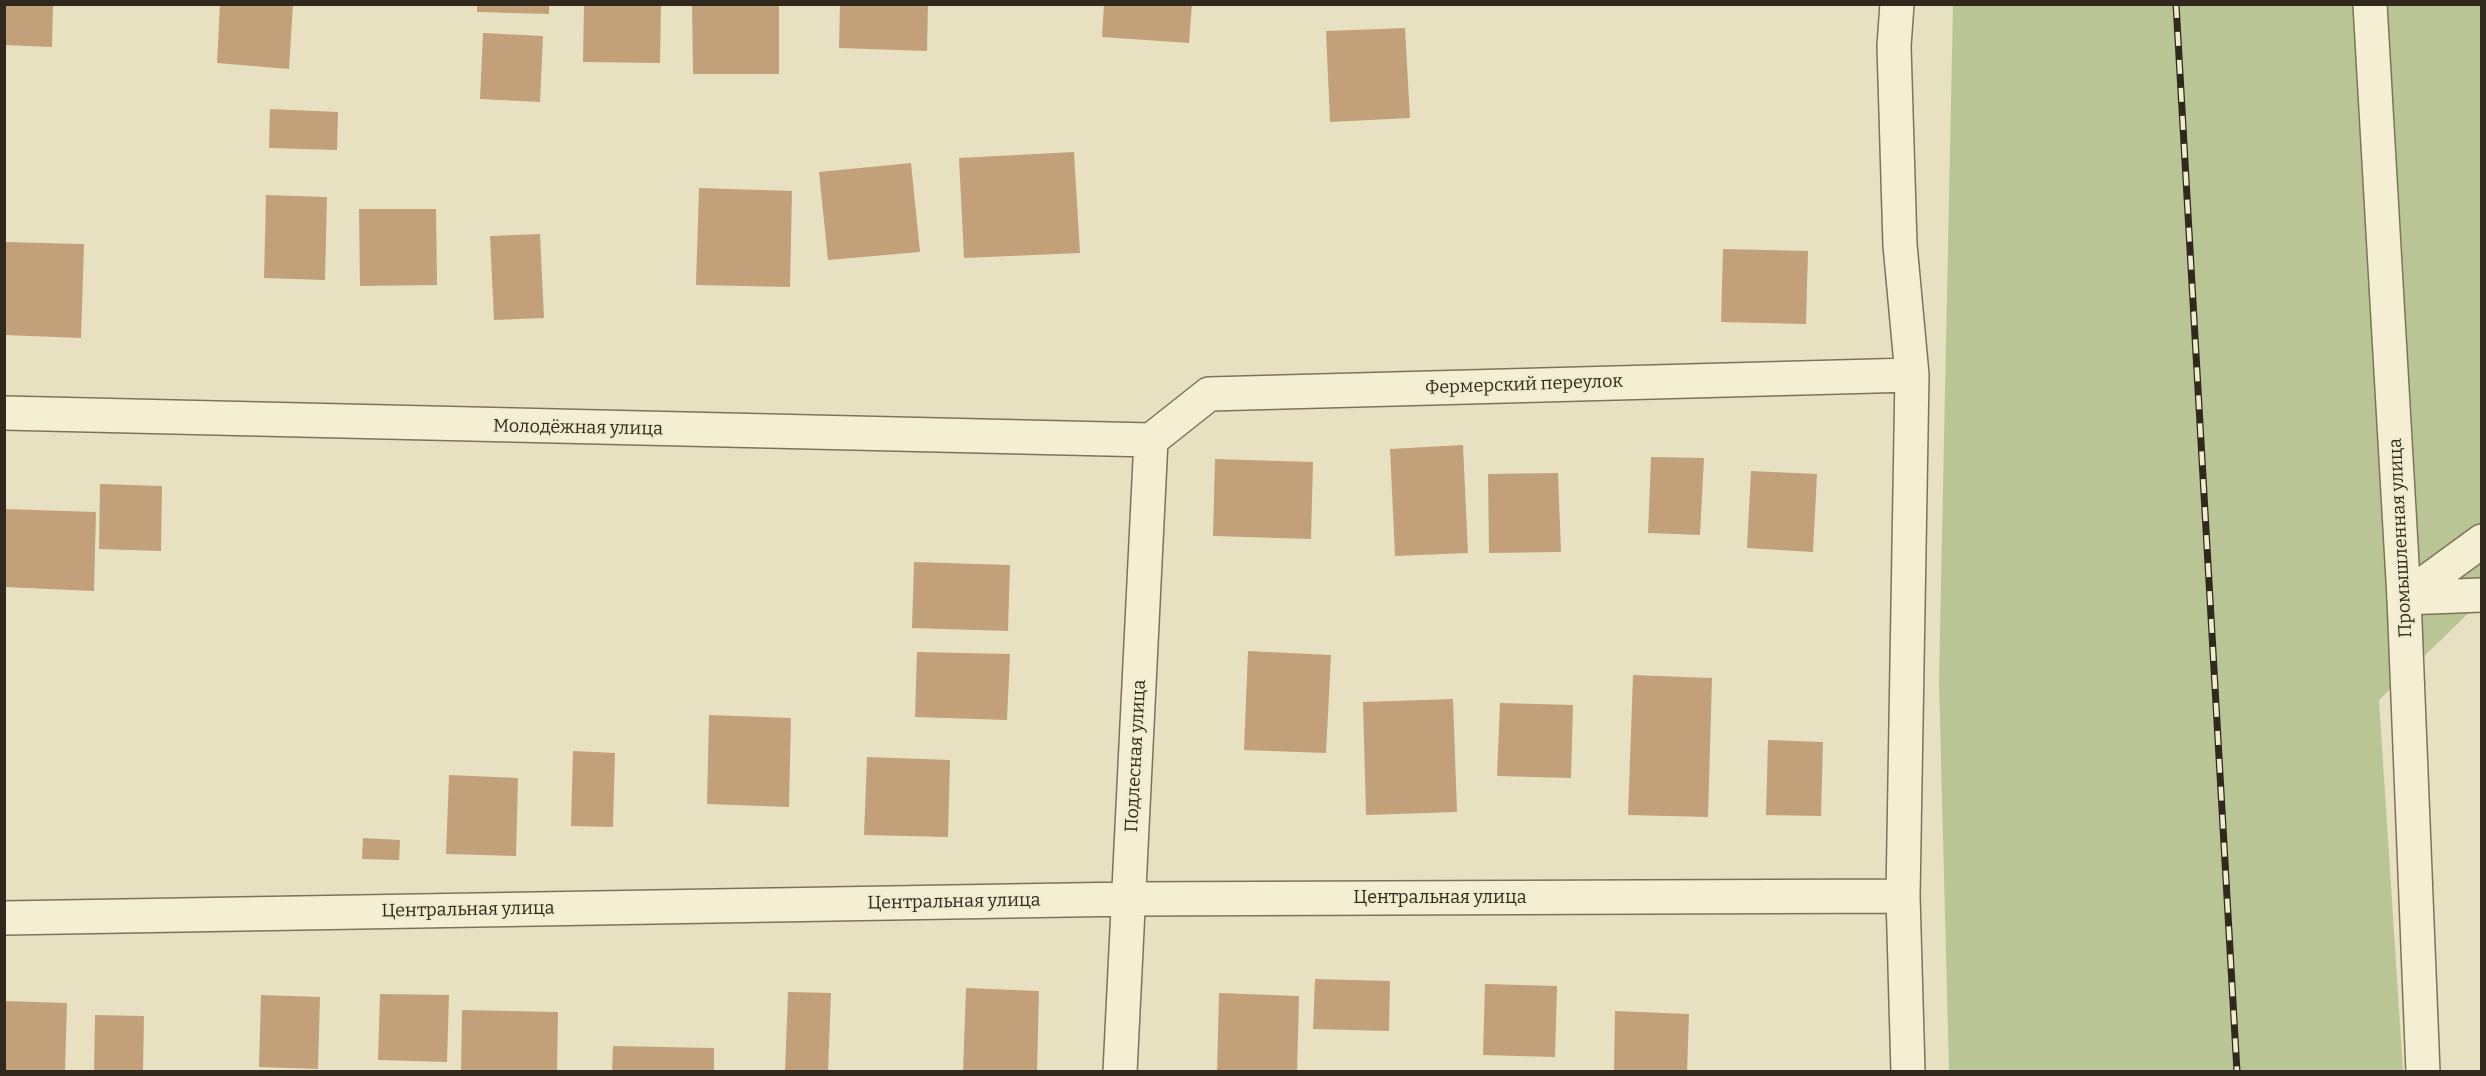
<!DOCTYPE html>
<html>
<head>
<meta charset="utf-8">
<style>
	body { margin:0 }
	#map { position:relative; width:2486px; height:1076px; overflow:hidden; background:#e8e1c1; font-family:Bitter,serif }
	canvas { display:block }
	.frame { position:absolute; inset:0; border:6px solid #31291d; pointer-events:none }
</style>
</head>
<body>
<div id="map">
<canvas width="2486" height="1076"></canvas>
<div class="frame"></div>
</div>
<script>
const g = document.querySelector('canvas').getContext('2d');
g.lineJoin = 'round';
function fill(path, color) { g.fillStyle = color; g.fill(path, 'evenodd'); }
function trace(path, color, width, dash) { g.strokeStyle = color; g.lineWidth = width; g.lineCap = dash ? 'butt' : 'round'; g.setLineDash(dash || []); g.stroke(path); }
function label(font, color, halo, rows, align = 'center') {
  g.font = font + ' Bitter,serif'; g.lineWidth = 4.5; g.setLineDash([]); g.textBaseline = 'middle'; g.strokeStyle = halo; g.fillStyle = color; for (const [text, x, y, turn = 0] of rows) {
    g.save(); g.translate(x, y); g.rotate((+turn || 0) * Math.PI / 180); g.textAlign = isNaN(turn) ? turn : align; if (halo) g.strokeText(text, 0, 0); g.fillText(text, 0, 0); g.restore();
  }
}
fill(new Path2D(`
	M1953,5H2481V601L2379,700L2403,1071L1949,1072L1939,681Z`), '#bac596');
fill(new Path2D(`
	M4,4H53L52,47L4,45Z
	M220,4H293L289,69L217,63Z
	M477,4H549V14L477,12Z
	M584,4H661L660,63L583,62Z
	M692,4H779V74H693Z
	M840,4H928L927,51L839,48Z
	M1104,4H1192L1189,43L1102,37Z
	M1405,28L1410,118L1330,122L1326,31Z
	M483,33L543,36L540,102L480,99Z
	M270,109L338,112L337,150L269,148Z
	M1074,152L1080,253L964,258L959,158Z
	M911,163L920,252L828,260L819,172Z
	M699,188L792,191L790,287L696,285Z
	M266,195L327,197L325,280L264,278Z
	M359,209H436L437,285L360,286Z
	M540,234L544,318L494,320L490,236Z
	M4,242L84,244L81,338L4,335Z
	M1723,249L1808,251L1806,324L1721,322Z
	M1463,445L1468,553L1395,556L1390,449Z
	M1651,457L1704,458L1700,535L1648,533Z
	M1215,459L1313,462L1311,539L1213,536Z
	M1751,471L1817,474L1813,552L1747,548Z
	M1558,473L1561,552L1489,553L1488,474Z
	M100,484L162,486L161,551L99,549Z
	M5,509L96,512L94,591L4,587Z
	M914,562L1010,565L1008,631L912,628Z
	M1248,651L1331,655L1326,753L1244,750Z
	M917,652L1010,654L1007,720L915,717Z
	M1633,675L1712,678L1708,817L1628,815Z
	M1453,699L1457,812L1366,815L1363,702Z
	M1500,703L1573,705L1571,778L1497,776Z
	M709,715L791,718L789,807L707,804Z
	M1768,740L1823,742L1821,816L1766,815Z
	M573,751L615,753L613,827L571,826Z
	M867,757L950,760L948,837L864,835Z
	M449,775L518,778L516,856L446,854Z
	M363,838L400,840L399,860L362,859Z
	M1315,979L1390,981L1389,1031L1313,1029Z
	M1485,984L1557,986L1555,1057L1483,1055Z
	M966,988L1039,991L1037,1072H963Z
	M788,992L831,993L828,1072H785Z
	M1219,993L1299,996L1297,1072H1217Z
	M380,994L449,995L447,1062L378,1060Z
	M261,995L320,997L318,1069L259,1067Z
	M4,1001L67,1003L65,1072H4Z
	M462,1010L558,1012L557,1072H461Z
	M1615,1011L1689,1014L1687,1072H1614Z
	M95,1015L144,1016L143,1072H94Z
	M613,1046L714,1048V1072H612Z`), '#c2a17a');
const minor = new Path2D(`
	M1897,4L1894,46L1900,245L1912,375L1903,896L1908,1072
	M4,413L1151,440
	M1151,440L1209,394L1912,375
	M2404,598L2482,541
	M2404,598L2482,595
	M4,918L1128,899L1903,896
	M1120,1072L1151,440`);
const tertiary = new Path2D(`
	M2370,4L2404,598L2423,1072`);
trace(minor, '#7f725a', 36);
trace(tertiary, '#7f725a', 36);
trace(minor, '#f4eed3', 33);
trace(tertiary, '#f4eed3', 33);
const rail = new Path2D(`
	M2176,4L2237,1072`);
trace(rail, '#31291d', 7);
trace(rail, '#f1ebcf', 4.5, [14]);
label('18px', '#31291d', '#f1ebcf', [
	["Фермерский переулок",1524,385,-2],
	["Молодёжная улица",578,428,1],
	["Промышленная улица",2401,538,-93],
	["Подлесная улица",1136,756,-87],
	["Центральная улица",1440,898],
	["Центральная улица",954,902,-1],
	["Центральная улица",468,910,-1]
]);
</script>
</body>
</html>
